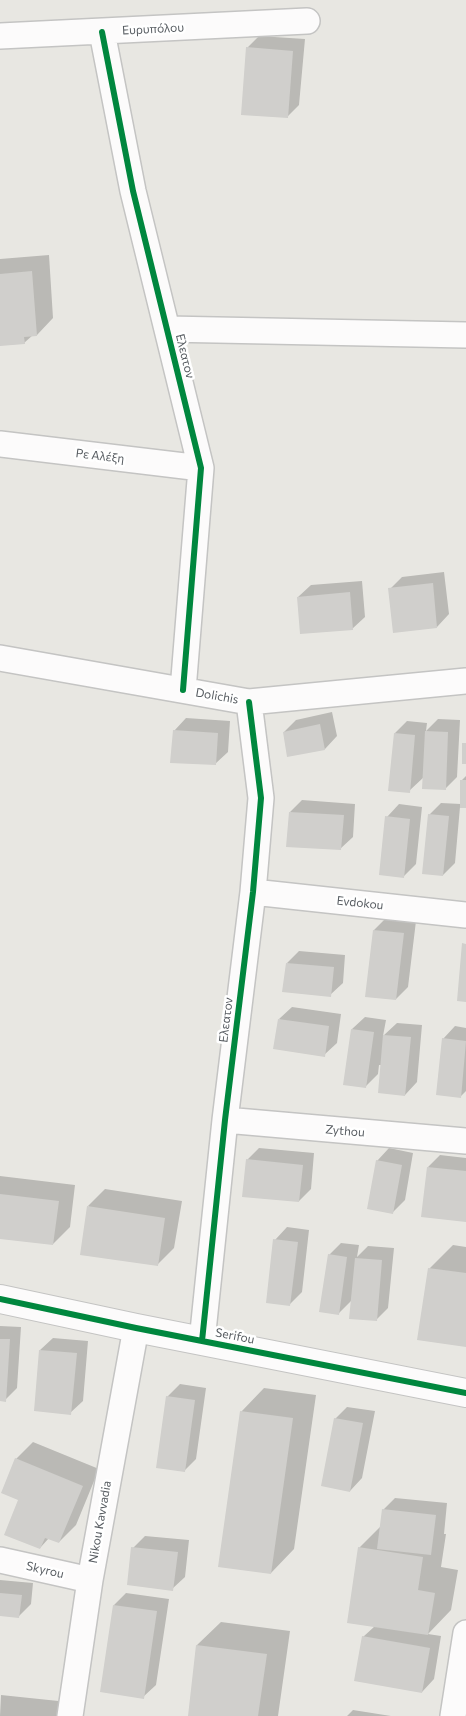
<!DOCTYPE html>
<html>
<head>
<meta charset="utf-8">
<style>
	body { margin:0 }
	canvas { display:block; background:#e8e7e2 }
</style>
</head>
<body>
<canvas width="466" height="1716"></canvas>
<script>
const g = document.querySelector('canvas').getContext('2d');
g.lineJoin = 'round';
function fill(path, color) { g.fillStyle = color; g.fill(path, 'evenodd'); }
function trace(path, color, width, dash) { g.strokeStyle = color; g.lineWidth = width; g.lineCap = dash ? 'butt' : 'round'; g.setLineDash(dash || []); g.stroke(path); }
function label(font, color, halo, rows, align = 'center') {
  g.font = font + ' Commissioner,sans-serif'; g.lineWidth = 5; g.setLineDash([]); g.textBaseline = 'middle'; g.strokeStyle = halo; g.fillStyle = color; for (const [text, x, y, turn = 0] of rows) {
    g.save(); g.translate(x, y); g.rotate((+turn || 0) * Math.PI / 180); g.textAlign = isNaN(turn) ? turn : align; if (halo) g.strokeText(text, 0, 0); g.fillText(text, 0, 0); g.restore();
  }
}
fill(new Path2D(`
	M259,36L305,39L299,105L287,117L247,48Z
	M49,255L53,318L37,335H33L24,343L0,345V259Z
	M444,572L449,614L437,627L390,589L402,577Z
	M362,581L365,617L352,629L298,597L311,585Z
	M332,712L337,736L325,749L284,732L296,720Z
	M186,718L230,721L228,752L215,764L174,731Z
	M438,719L460,720L457,777L445,789L424,777L409,791L395,733L407,721L427,723L426,731Z
	M466,776V807H460L455,863L443,875L429,815L441,803L461,804L462,780Z
	M302,800L355,804L353,837L340,849L290,812Z
	M399,804L422,807L416,864L404,876L387,817Z
	M386,918L416,921L408,987L396,999L374,930Z
	M299,951L345,955L343,983L330,995L287,963Z
	M292,1007L341,1014L337,1043L324,1055L279,1019Z
	M365,1017L386,1020L383,1036L397,1023L422,1025L417,1082L405,1095L381,1065H379L378,1074L366,1086L352,1029Z
	M455,1026L466,1028V1091L460,1097L443,1039Z
	M259,1148L314,1153L311,1189L299,1201L247,1160Z
	M389,1148L413,1153L405,1200L393,1212L377,1161Z
	M440,1155L466,1158V1221L428,1167Z
	M0,1176L75,1185L70,1227L53,1244L0,1238Z
	M105,1189L182,1201L174,1248L157,1265L88,1206Z
	M287,1227L309,1230L302,1292L290,1304L275,1240Z
	M341,1243L359,1245L357,1257L368,1246L394,1248L388,1308L376,1320L352,1300L338,1314L329,1255Z
	M453,1245L466,1247V1346L429,1269Z
	M0,1326L21,1327L17,1388L5,1400H0Z
	M53,1338L88,1341L83,1401L70,1413L40,1350Z
	M180,1384L206,1388L196,1459L184,1471L167,1397Z
	M264,1388L316,1395L294,1549L271,1573L241,1412Z
	M347,1407L375,1411L362,1478L350,1491L335,1419Z
	M33,1442L99,1469L76,1525L59,1542L49,1538L40,1548L20,1499L16,1459Z
	M395,1498L447,1503L444,1534H446L441,1567L458,1570L451,1610L428,1634L441,1636L434,1679L422,1692L363,1637L375,1626L359,1548L381,1526L383,1510Z
	M145,1536L189,1540L185,1577L172,1589L133,1548Z
	M0,1580L33,1583L31,1604L19,1616L0,1615Z
	M126,1593L169,1599L156,1685L143,1697L114,1605Z
	M221,1622L290,1631L278,1716H189L197,1645Z
	M1,1695L68,1702V1716H0Z
	M353,1710L391,1716H347Z`), '#0003');
fill(new Path2D(`
	M246,47L293,51L288,118L241,115Z
	M32,271L37,336L24,337L25,344L0,346V274Z
	M433,583L437,628L393,633L388,588Z
	M350,592L353,630L300,634L297,597Z
	M320,724L325,750L287,757L283,732Z
	M173,730L218,733L216,765L170,763Z
	M425,731L448,732L446,790L422,789Z
	M394,733L415,735L410,793L388,791Z
	M462,743H466V764H462Z
	M460,780H466V808H460Z
	M289,812L344,815L341,850L286,847Z
	M428,814L449,816L443,876L422,874Z
	M385,816L410,819L404,878L379,875Z
	M373,930L404,933L396,1000L365,997Z
	M462,943L466,944V1002L457,1001Z
	M286,963L334,967L331,997L282,992Z
	M278,1019L329,1026L325,1057L273,1049Z
	M351,1029L374,1032L366,1088L343,1085Z
	M383,1035L411,1037L405,1096L378,1093Z
	M442,1038L466,1041L461,1098L436,1095Z
	M246,1159L303,1165L299,1202L242,1197Z
	M376,1160L402,1165L393,1214L367,1209Z
	M427,1167L466,1171V1222L421,1217Z
	M0,1194L59,1201L53,1245L0,1239Z
	M87,1206L165,1218L158,1266L80,1255Z
	M273,1239L298,1242L290,1306L266,1303Z
	M328,1254L347,1257L339,1315L319,1312Z
	M355,1258L382,1260L377,1321L349,1319Z
	M428,1268L466,1273V1347L417,1340Z
	M0,1339H10L6,1402L0,1401Z
	M39,1350L77,1353L71,1415L34,1411Z
	M166,1396L195,1400L185,1472L156,1468Z
	M240,1411L293,1418L271,1574L218,1567Z
	M334,1418L363,1423L350,1492L321,1486Z
	M15,1458L83,1486L59,1543L45,1538L40,1549L4,1535L18,1500L1,1493Z
	M382,1509L436,1515L431,1555L377,1549Z
	M131,1547L178,1552L173,1591L127,1585Z
	M358,1547L423,1557L418,1590L435,1593L428,1635L347,1623Z
	M0,1593L22,1595L19,1618L0,1616Z
	M113,1605L157,1611L144,1699L100,1692Z
	M362,1636L430,1648L422,1693L354,1681Z
	M196,1645L267,1654L258,1716H188Z`), '#d0cfcc');
const minor = new Path2D(`
	M102,32L133,191L201,468L183,690
	M0,36L307,21
	M167,329L466,335
	M0,444L201,468
	M0,658L249,702L466,681
	M253,892L466,915
	M225,1120L466,1141
	M202,1341L225,1120L253,892L261,798L249,702
	M0,1560L90,1580
	M70,1716L90,1580L136,1328
	M453,1716L466,1633`);
const tertiary = new Path2D(`
	M0,1299L136,1328L466,1393`);
trace(minor, '#c4c4c3', 28);
trace(tertiary, '#c4c4c3', 30);
trace(minor, '#fcfbfb', 25);
trace(tertiary, '#fcfbfb', 28);
trace(new Path2D(`
	M102,32L133,191L201,468L183,690
	M0,1299L136,1328L466,1393
	M202,1341L225,1120L253,892L261,798L249,702`), '#00873e', 6);
label('12px', '#575c61', '#fff', [
	["Ευρυπόλου",153,29,-3],
	["Ελεατον",185,356,76],
	["Ρε Αλέξη",100,456,7],
	["Dolichis",217,696,10],
	["Evdokou",360,903,6],
	["Ελεατον",226,1020,-83],
	["Zythou",345,1131,5],
	["Serifou",235,1336,11],
	["Nikou Kavvadia",100,1522,-80],
	["Skyrou",45,1570,13]
]);
</script>
</body>
</html>
